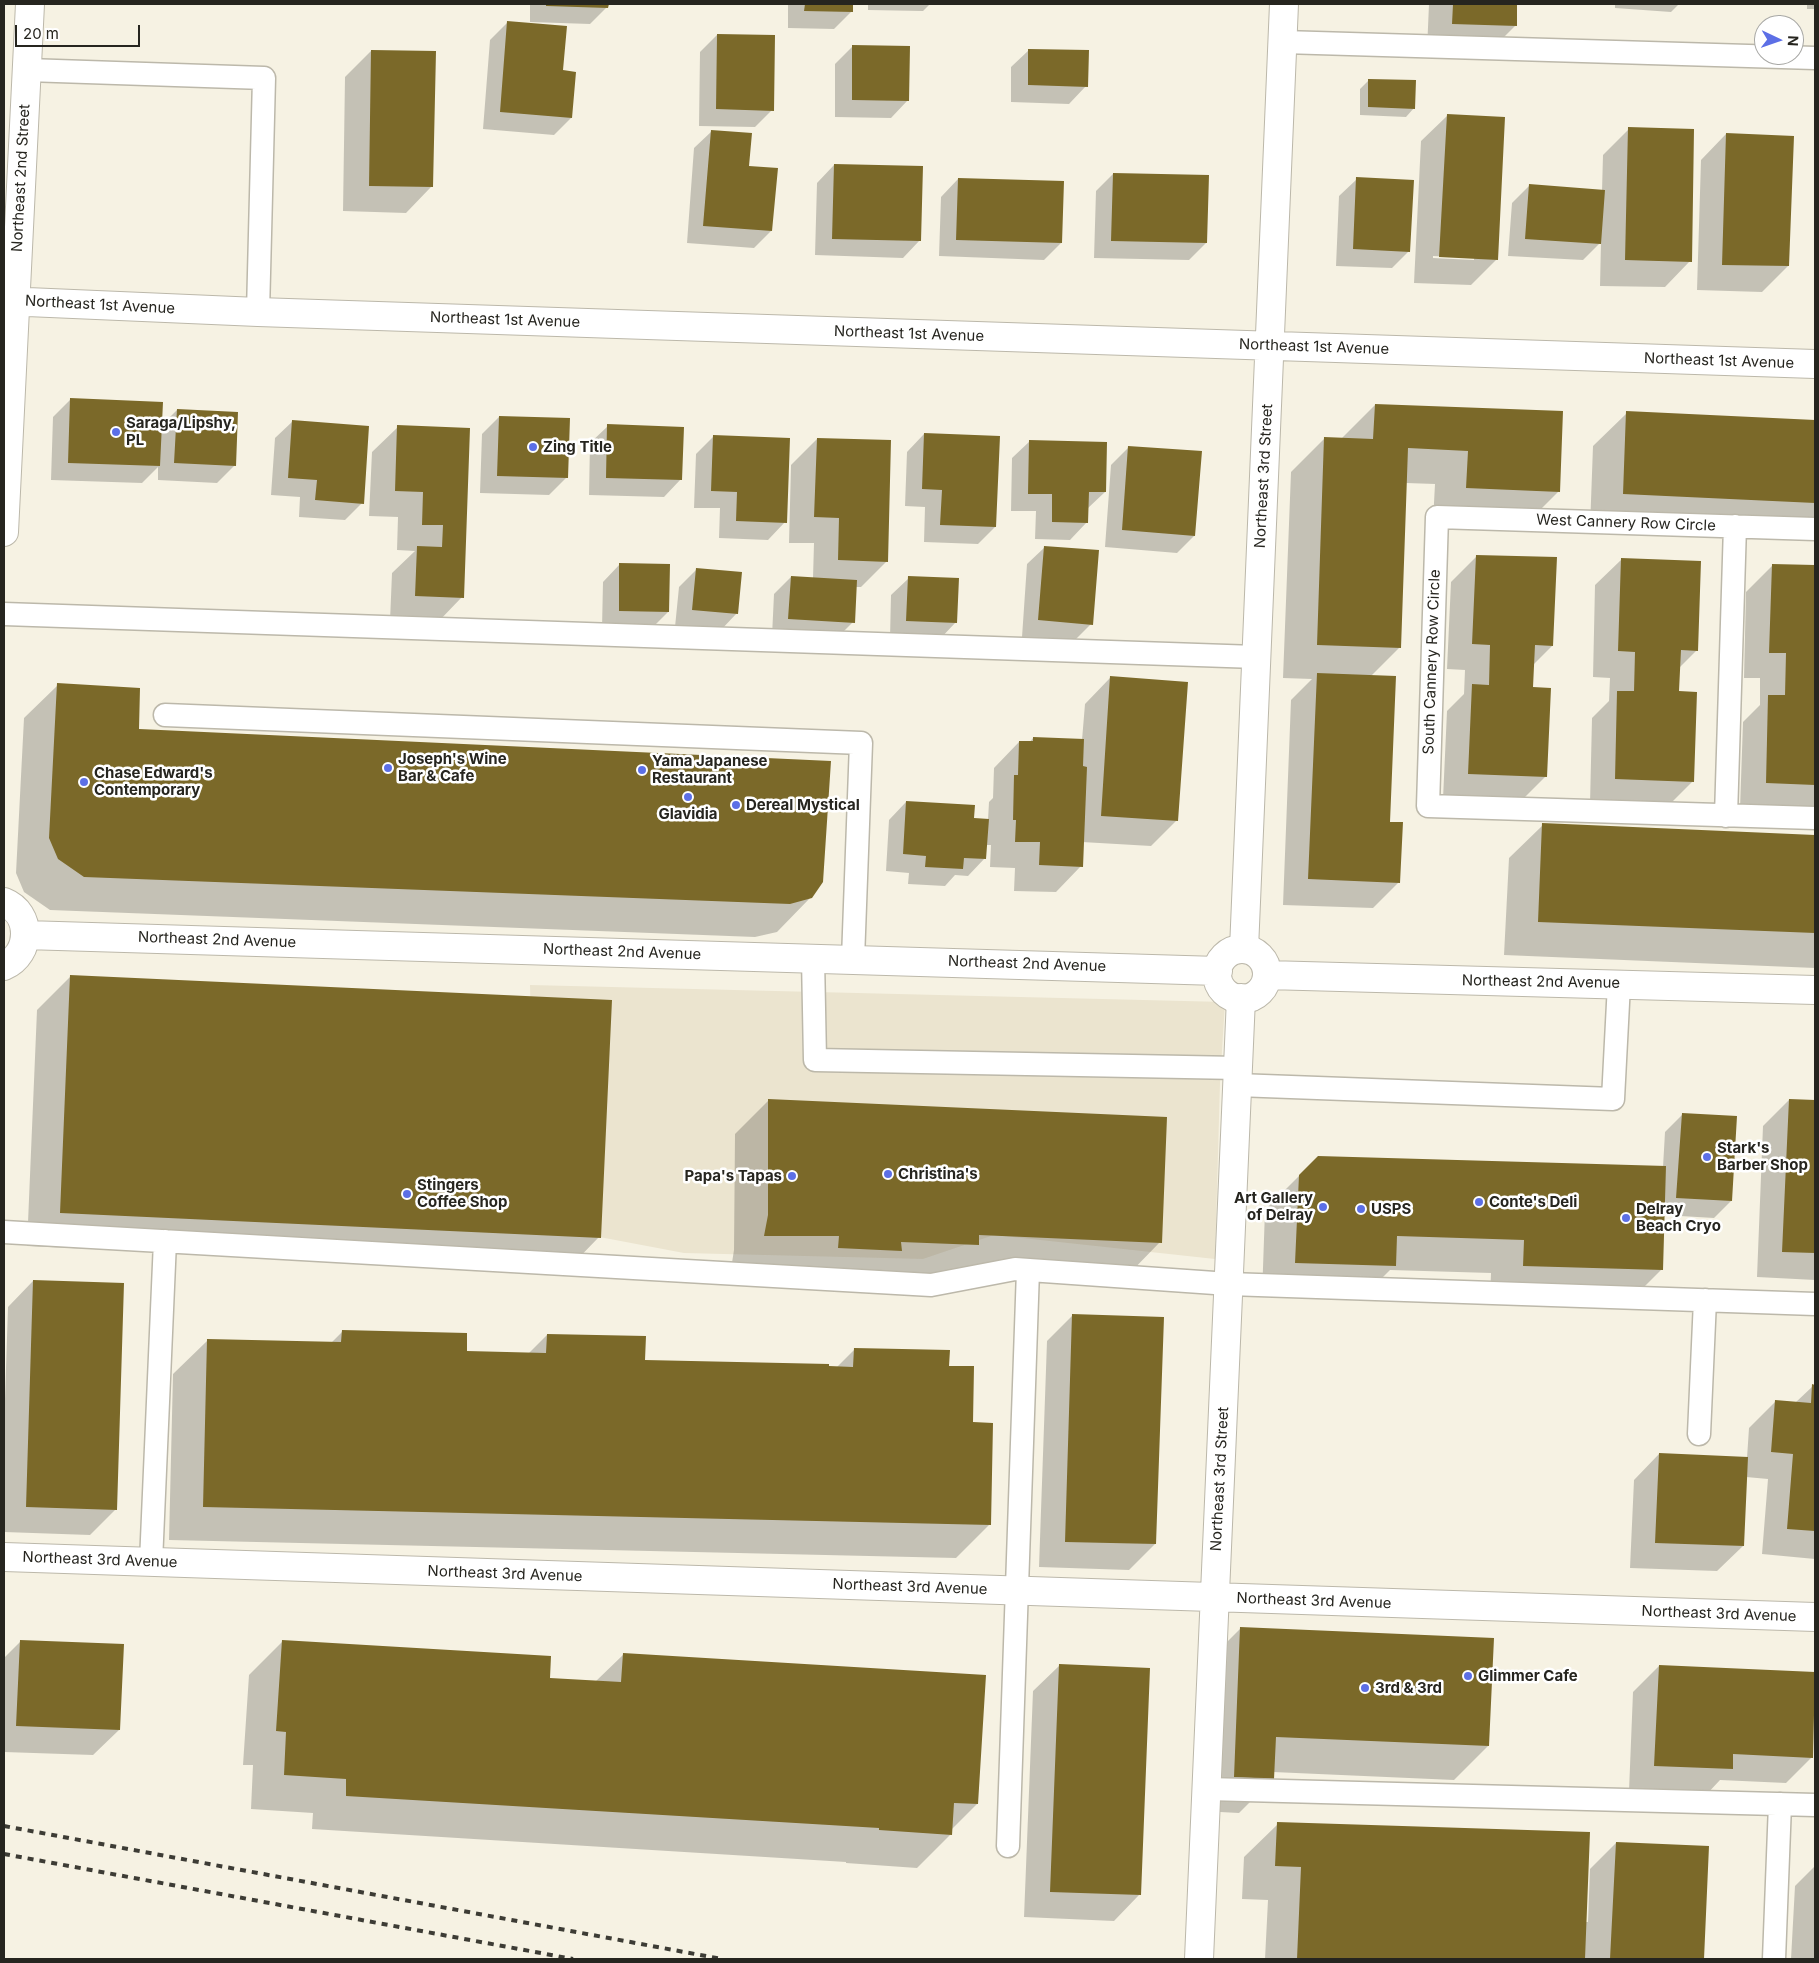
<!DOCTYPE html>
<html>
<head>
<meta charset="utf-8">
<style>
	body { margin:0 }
	#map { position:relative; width:1819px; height:1963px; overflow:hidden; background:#f6f2e3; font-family:Inter,sans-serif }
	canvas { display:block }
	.frame { position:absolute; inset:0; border:5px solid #26251f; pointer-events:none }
	.north { position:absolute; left:1754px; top:15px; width:50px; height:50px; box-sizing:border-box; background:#fff; border:1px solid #a8a8a5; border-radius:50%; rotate:93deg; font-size:14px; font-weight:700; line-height:20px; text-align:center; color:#26251f }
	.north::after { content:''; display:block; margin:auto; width:18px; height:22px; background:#5c6fe6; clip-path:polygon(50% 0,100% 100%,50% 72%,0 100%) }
	.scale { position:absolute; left:15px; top:25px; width:125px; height:22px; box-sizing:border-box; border:2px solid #26251f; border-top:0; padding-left:6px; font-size:15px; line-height:18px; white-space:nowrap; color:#26251f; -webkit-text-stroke:4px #fff; paint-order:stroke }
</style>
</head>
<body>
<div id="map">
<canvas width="1819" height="1963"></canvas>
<div class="frame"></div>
<div class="north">N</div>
<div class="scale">20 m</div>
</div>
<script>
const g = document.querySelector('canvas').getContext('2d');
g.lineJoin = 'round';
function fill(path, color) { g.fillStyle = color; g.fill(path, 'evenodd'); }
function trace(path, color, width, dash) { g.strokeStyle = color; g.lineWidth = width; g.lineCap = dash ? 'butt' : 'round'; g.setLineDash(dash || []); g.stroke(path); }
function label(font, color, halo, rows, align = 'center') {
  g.font = font + ' Inter,sans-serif'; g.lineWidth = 5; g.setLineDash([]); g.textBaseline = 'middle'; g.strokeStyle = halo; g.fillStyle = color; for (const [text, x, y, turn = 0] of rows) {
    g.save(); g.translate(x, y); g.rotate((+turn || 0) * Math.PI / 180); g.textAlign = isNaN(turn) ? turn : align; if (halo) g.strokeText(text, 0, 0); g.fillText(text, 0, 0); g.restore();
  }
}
fill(new Path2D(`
	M530,985L1225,1002L1220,1083L1215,1259L994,1235L923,1259L684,1253L536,1225Z`), '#ebe4cf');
fill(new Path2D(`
	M530,4H607V7L590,24L530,22Z
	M788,4H852L851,12L834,29L788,28Z
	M868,4H930L923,11L868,10Z
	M1429,4H1516V25L1490,51L1427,50Z
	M1615,4H1679L1671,12L1615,8Z
	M1807,4H1815V9H1807Z
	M507,23L562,72L571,118L554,135L483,129L490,40Z
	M717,35L772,110L755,127L699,126L700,52Z
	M853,46L908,100L891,118L835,117V64Z
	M1029,50L1086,86L1069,104L1011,102V67Z
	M371,51L431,187L406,213L343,211L345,77Z
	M1369,80L1414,108L1406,117L1360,115V89Z
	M1447,116L1497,259L1471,285L1414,283L1421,141ZM1433,256L1474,258V260L1433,258Z
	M1629,129L1690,261L1665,287L1600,286L1601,242L1583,260L1508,256L1512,203L1529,186L1602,191L1603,155Z
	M712,131L748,167L771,231L754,248L687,243L694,148Z
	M1726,134L1788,266L1762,292L1697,290L1701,160Z
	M834,165L920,240L903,258L815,255L817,183Z
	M1113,174L1206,243L1189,260L1094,258L1096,191Z
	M958,179L1061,243L1044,260L939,256L941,197Z
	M1357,179L1409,251L1392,268L1336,266L1339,196Z
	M71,399L161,426L177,410L235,465L217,483L158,480V467L142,483L51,480L53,417Z
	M1375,405L1559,491L1525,525L1433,521L1435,484L1406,483L1399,648L1370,677L1388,823L1399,882L1373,908L1283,905L1291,700L1312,679L1283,678L1291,472L1325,438L1341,439Z
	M1627,413L1815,421V538L1590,528L1593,446Z
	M499,417L567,477L549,495L480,493L482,434Z
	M293,421L362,503L345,520L299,517L300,497L271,495L275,438Z
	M608,426L681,479L664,497L589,495L590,443Z
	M398,427L469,429L462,597L437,623L390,621L392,573L415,551L397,550L398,517L369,516L372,452Z
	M924,434L995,527L978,544L924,542L925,507L905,506L907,452Z
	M714,436L785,522L768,540L719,538L720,508H694L696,454Z
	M817,439L887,561L861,587H855L853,622L836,639L772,636L774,594L791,577L813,578L814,543H789L791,465Z
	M1030,441L1105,492L1087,509V522L1070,540L1035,539L1036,511H1011L1012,458Z
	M1129,447L1194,536L1177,553L1105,547L1111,465Z
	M1045,547L1091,624L1074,641L1022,637L1027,564Z
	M1477,556L1552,646L1533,665L1532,689L1546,776L1520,802L1443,799L1447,711L1464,694L1465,670L1447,669L1451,582Z
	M1621,560L1697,650L1679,668L1678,693L1693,781L1667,807L1590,804L1592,718L1609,701L1610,678L1593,677L1595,585Z
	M620,564L668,612L651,629L602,628L603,582Z
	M1772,566L1815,567V811L1740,809L1743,722L1760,705V678H1744L1746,592Z
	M696,570L737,613L720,631L675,627L679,587Z
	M909,578L956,622L939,640L890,638L891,595Z
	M1110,678L1177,820L1151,846L1082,842L1081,866L1056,892L1014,891L1015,868L990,867L991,845H986L985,858L968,876L955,875L945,886L908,884L909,873L886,871L889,820L906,802L973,820H988L989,802L993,798L994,768L1019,742H1030L1033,738L1082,740L1085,704Z
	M58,685L138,730L811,897L777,932L755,937L50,910L24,892L16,873L24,718Z
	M1543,825L1815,836V968L1504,955L1509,858Z
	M71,976L599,1237L566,1271L27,1246L37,1010Z
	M769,1100L1160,1242L1127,1276L953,1269L944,1278L731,1269L734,1250L735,1134Z
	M1789,1100L1815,1101V1280L1757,1277L1763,1126Z
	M1682,1115L1731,1201L1714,1218L1663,1215L1662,1269L1628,1303L1490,1299L1491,1273L1390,1270L1361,1299L1262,1296L1265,1210L1299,1176L1663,1167L1665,1132Z
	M33,1281L116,1509L90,1535L4,1532V1429L8,1307Z
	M1073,1315L1155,1544L1129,1570L1039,1567L1047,1341Z
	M342,1332L466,1352L528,1354L547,1335L644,1362L836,1368L855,1349L948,1367L972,1424L990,1524L956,1558L169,1540L173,1374L207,1341L331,1343Z
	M1813,1386H1815V1559L1762,1554L1768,1479L1746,1477L1743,1546L1717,1571L1630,1568L1634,1480L1659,1454L1747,1458L1749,1428L1775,1402L1795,1403Z
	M1241,1628L1488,1746L1454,1780L1273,1772V1779L1239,1813L1201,1811L1207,1662Z
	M21,1641L119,1730L93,1755L4,1752V1658Z
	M282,1642L549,1679L595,1682L624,1654L977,1804L951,1830V1834L917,1868L846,1863V1862L312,1829L313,1813L251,1809L253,1765H243L249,1675Z
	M1059,1666L1139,1895L1114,1921L1024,1917L1033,1691Z
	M1659,1666L1815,1673L1812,1757L1786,1783L1720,1780L1706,1795L1629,1791L1633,1692Z
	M1278,1824L1586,1922H1588L1590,1869L1616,1843L1707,1847L1703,1959H1265L1268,1900L1242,1899L1244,1857Z
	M1815,1866V1959H1791L1795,1886Z`), '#0003');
fill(new Path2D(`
	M546,4H609L608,8L546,6Z
	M805,4H853V12L804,11Z
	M1453,4H1517V26L1452,24Z
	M507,21L567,26L563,70L576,72L572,118L500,112Z
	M717,34L775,35L774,111L716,109Z
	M852,45L910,46L909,101L852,100Z
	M1028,49L1089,50L1088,87L1028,85Z
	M371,50L436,51L433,187L369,186Z
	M1368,79L1416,80L1415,109L1368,107Z
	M1447,114L1505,117L1498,260L1439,257Z
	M1628,127L1694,129L1692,262L1625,260Z
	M711,130L752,133L749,166L778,168L772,231L703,226Z
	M1726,133L1794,136L1789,266L1722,265Z
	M834,164L923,166L921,241L832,239Z
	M1113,173L1209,175L1207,243L1111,241Z
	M1356,177L1414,180L1410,252L1353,249Z
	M958,178L1064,181L1062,243L956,240Z
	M1529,184L1605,190L1601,244L1525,239Z
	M70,398L163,402L160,466L68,463Z
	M1375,404L1563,411L1560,492L1466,488L1468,451L1408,448L1401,648L1317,645L1324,437L1373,439Z
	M177,409L238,412L236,466L174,463Z
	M1626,411L1815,420V503L1623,494Z
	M499,416L570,418L568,478L497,476Z
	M292,420L369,426L364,504L315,500L317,480L288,478Z
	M607,424L684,427L682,480L606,478Z
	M397,425L470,428L464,598L415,596L417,546L442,547L443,525H422L423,492L395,491Z
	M924,433L1000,436L996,527L940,525L942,490L922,489Z
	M713,435L790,438L787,523L736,521L737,492L711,491Z
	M817,438L891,440L888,562L838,560L839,518L814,517Z
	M1029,440L1107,442L1106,492H1089L1088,523L1052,522V494H1028Z
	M1128,446L1202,451L1195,536L1122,530Z
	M1044,546L1099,550L1093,625L1038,620Z
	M1476,555L1557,557L1553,646L1535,645L1533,687L1551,688L1547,777L1468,774L1472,684L1489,685L1490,645L1472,644Z
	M1621,558L1701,561L1698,651L1681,650L1679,691L1697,692L1694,782L1615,779L1617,691H1634L1635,652L1618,651Z
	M619,563L670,564L669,612L619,611Z
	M1772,564L1815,565V785L1766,783L1768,695H1785L1786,653H1769Z
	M696,568L742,572L738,614L692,610Z
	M791,576L857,580L855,623L788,619Z
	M908,576L959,578L957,623L906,621Z
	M1317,673L1396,676L1390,822H1403L1400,883L1308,879Z
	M1110,676L1188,682L1178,821L1101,816Z
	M57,683L140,688L139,729L831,761L823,882L812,898L790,904L84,877L58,859L49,838Z
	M1033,737L1084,739L1083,766L1087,767L1083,867L1039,865L1040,842H1015L1016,820H1013L1014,775H1018L1019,741H1033Z
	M906,801L975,805L974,818L989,819L986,859L964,858L963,869L925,867L926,856L903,854Z
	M1542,823L1815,835V933L1538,922Z
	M70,975L612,1000L601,1238L60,1213Z
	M768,1099L1167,1117L1162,1243L979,1235V1245L901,1242L902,1251L838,1248L839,1236H764L768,1215Z
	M1789,1099L1815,1100V1253L1782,1252Z
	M1682,1113L1737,1116L1732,1201L1676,1198Z
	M1318,1156L1666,1166L1663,1270L1523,1266L1524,1240L1397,1236L1396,1266L1295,1263L1299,1175Z
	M33,1280L124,1283L117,1510L26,1507Z
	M1072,1314L1164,1317L1156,1544L1065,1542Z
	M342,1330L467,1333V1351L546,1353L547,1334L646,1336L645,1360L829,1364V1366L853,1367L854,1348L950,1350L949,1366H974L973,1422L993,1423L991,1525L203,1507L207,1339L341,1342Z
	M1812,1384L1815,1385V1531L1787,1529L1793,1454L1771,1452L1775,1400L1811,1403Z
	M1659,1453L1748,1457L1744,1546L1655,1543Z
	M1240,1627L1494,1638L1489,1746L1276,1737L1274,1779L1234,1777Z
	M20,1640L124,1644L120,1730L16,1726Z
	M282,1640L551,1656L550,1678L621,1682L623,1653L986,1675L978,1804L954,1803L952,1835L879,1830V1828L346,1796V1779L284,1775L286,1732L276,1731Z
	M1059,1664L1150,1668L1141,1895L1050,1892Z
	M1659,1665L1815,1672L1813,1758L1733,1754V1769L1654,1766Z
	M1277,1822L1590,1832L1585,1959H1297L1301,1867L1275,1866Z
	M1616,1842L1709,1846L1704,1959H1610Z`), '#7b6929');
const service = new Path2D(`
	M1283,42L1815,58
	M27,70L264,78L258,312
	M1815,529L1437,517L1428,806L1815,818
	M4,614L1256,657
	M165,715L861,743L853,959
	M1726,816L1735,526
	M813,958L815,1060L1238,1068
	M1237,1085L1613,1099L1619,984
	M4,1232L931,1285L1015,1269L1229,1284L1815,1304
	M1699,1434L1705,1300
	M151,1562L165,1241
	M1207,1789L1815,1805
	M1008,1846L1028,1270
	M1774,1959L1780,1804`);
const minor = new Path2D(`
	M4,301L258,312L1815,364
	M4,532L30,4
	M1244,949L1284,4
	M4,1557L1815,1617
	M1199,1959L1241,998`);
const tertiary = new Path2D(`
	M4,902C32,913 32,954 4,966
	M25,935L1218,971
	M1217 974a25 25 0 1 1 50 0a25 25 0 1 1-50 0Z
	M1267,975L1815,990`);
trace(service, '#bcb8aa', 25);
trace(minor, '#bcb8aa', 30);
trace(tertiary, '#bcb8aa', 30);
trace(service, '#fff', 22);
trace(minor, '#fff', 28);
trace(tertiary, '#fff', 28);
trace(new Path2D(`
	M4,1826L722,1959
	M4,1854L573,1959`), '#3d3c35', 4, [6, 6]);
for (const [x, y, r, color] of [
	[116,432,5,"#5c6fe6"],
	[533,447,5,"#5c6fe6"],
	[388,768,5,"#5c6fe6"],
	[642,770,5,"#5c6fe6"],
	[84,782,5,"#5c6fe6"],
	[688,797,5,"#5c6fe6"],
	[736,805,5,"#5c6fe6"],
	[1707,1157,5,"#5c6fe6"],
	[888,1174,5,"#5c6fe6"],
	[792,1176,5,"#5c6fe6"],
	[407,1194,5,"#5c6fe6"],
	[1479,1202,5,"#5c6fe6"],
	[1323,1207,5,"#5c6fe6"],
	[1361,1209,5,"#5c6fe6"],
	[1626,1218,5,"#5c6fe6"],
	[1468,1676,5,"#5c6fe6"],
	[1365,1688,5,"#5c6fe6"]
]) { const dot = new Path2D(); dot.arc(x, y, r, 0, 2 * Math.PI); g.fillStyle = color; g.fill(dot); trace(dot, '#fff', 2); }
label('15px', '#26251f', '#fff', [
	["Northeast 2nd Street",21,178,-87],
	["Northeast 1st Avenue",100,305,3],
	["Northeast 1st Avenue",505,320,2],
	["Northeast 1st Avenue",909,334,2],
	["Northeast 1st Avenue",1314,347,2],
	["Northeast 1st Avenue",1719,361,2],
	["Northeast 3rd Street",1264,476,-87],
	["West Cannery Row Circle",1626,523,2],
	["South Cannery Row Circle",1432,662,-88],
	["Northeast 2nd Avenue",217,940,2],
	["Northeast 2nd Avenue",622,952,2],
	["Northeast 2nd Avenue",1027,964,2],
	["Northeast 2nd Avenue",1541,982,1],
	["Northeast 3rd Street",1220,1479,-87],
	["Northeast 3rd Avenue",100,1560,2],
	["Northeast 3rd Avenue",505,1574,2],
	["Northeast 3rd Avenue",910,1587,2],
	["Northeast 3rd Avenue",1314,1601,2],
	["Northeast 3rd Avenue",1719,1614,2]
]);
label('bold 15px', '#26251f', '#fff', [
	["Saraga/Lipshy,",126,423],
	["PL",126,440],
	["Zing Title",543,447],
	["Joseph's Wine",398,759],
	["Bar & Cafe",398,776],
	["Yama Japanese",652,761],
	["Restaurant",652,778],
	["Chase Edward's",94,773],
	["Contemporary",94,790],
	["Dereal Mystical",746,805],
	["Glavidia",688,814,"center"],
	["Stark's",1717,1148],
	["Barber Shop",1717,1165],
	["Christina's",898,1174],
	["Papa's Tapas",782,1176,"right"],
	["Stingers",417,1185],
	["Coffee Shop",417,1202],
	["Art Gallery",1313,1198,"right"],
	["of Delray",1313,1215,"right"],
	["Conte's Deli",1489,1202],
	["USPS",1371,1209],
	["Delray",1636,1209],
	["Beach Cryo",1636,1226],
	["Glimmer Cafe",1478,1676],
	["3rd & 3rd",1375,1688]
], 'left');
</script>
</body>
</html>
